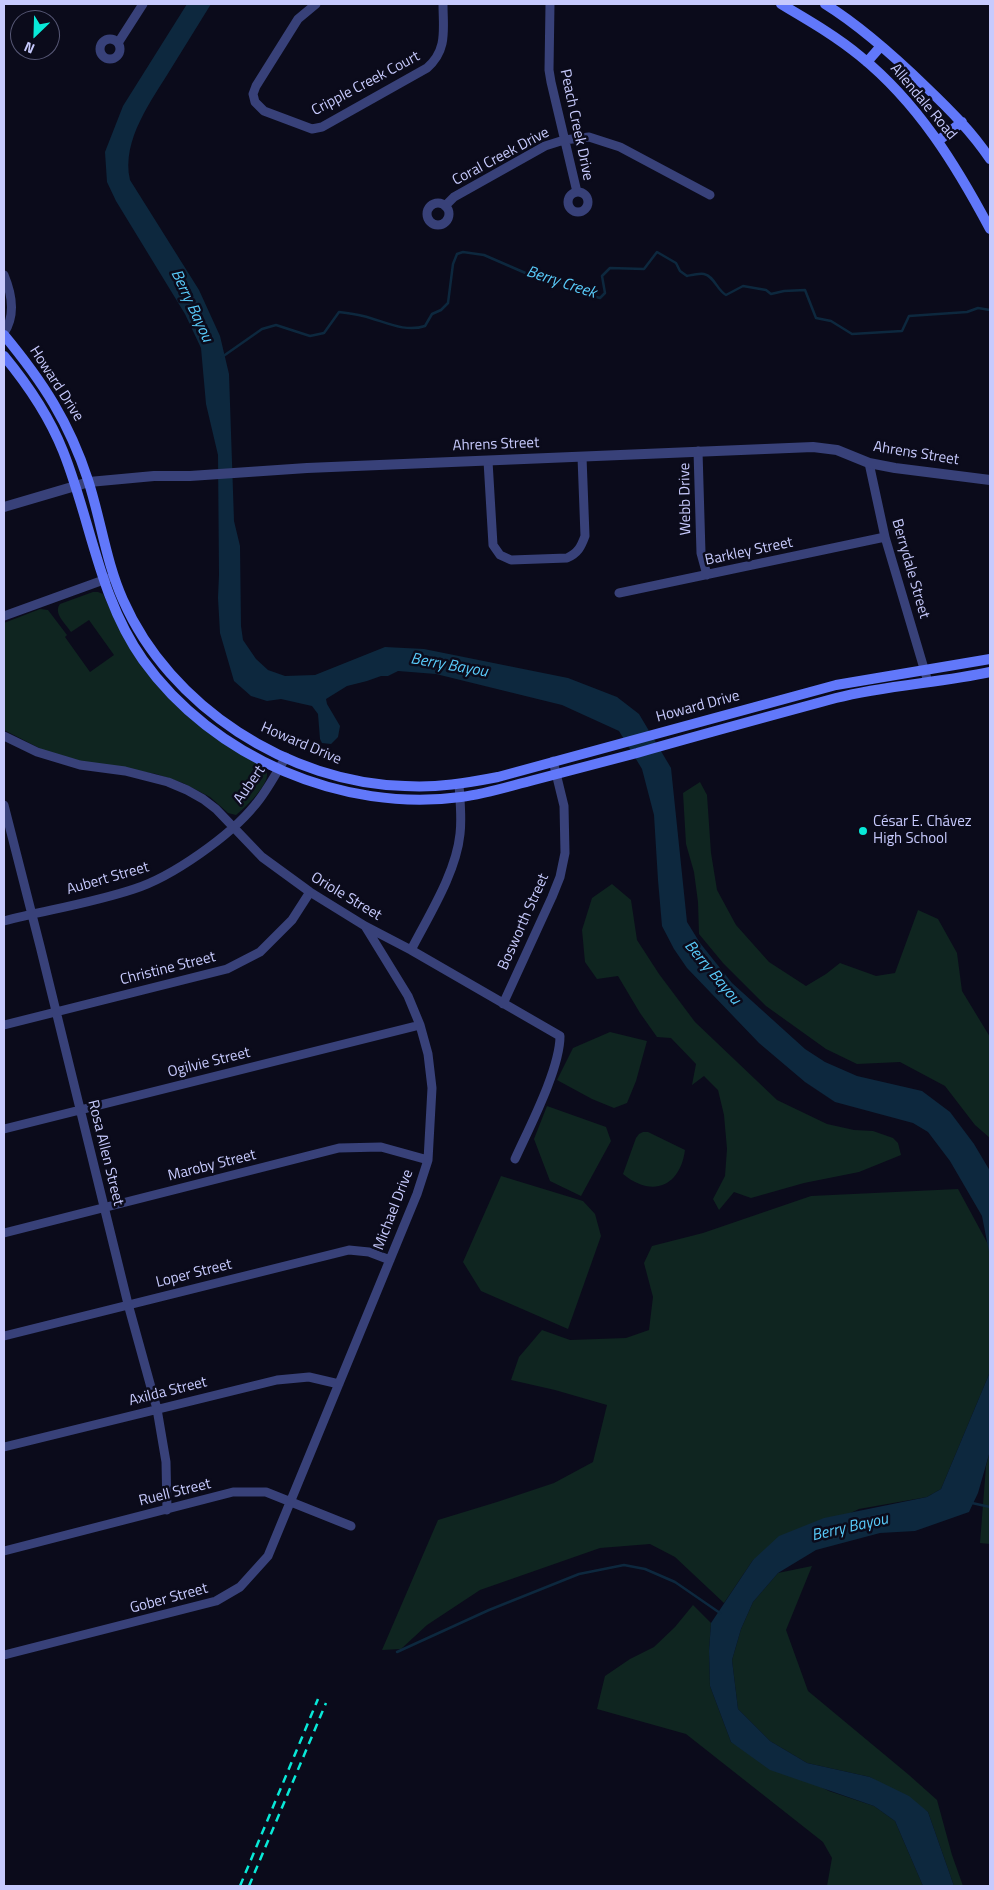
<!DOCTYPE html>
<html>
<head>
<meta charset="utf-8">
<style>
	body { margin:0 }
	#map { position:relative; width:994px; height:1890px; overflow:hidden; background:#0b0b1b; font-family:"Titillium Web",sans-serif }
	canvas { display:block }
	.frame { position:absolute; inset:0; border:5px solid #c7cafd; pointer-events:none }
	.north { position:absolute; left:10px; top:10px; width:50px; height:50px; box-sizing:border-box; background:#0b0b1b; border:1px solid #565775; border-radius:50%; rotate:204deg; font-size:14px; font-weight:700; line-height:20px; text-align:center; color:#c7cafd }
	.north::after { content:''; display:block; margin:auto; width:18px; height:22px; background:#08e9d8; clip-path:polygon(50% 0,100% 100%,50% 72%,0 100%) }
</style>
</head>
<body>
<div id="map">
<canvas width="994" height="1890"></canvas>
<div class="frame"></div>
<div class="north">N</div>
</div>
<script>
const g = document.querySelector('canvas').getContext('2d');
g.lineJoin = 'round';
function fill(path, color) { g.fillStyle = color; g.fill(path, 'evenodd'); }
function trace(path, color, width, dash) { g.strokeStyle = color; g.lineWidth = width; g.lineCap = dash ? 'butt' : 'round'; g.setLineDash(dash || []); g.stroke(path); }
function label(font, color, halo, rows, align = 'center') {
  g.font = font + ' "Titillium Web",sans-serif'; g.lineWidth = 5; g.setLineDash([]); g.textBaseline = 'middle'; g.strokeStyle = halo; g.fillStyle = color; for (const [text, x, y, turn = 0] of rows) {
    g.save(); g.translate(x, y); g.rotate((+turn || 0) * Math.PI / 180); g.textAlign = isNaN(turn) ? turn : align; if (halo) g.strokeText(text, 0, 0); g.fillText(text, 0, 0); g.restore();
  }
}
fill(new Path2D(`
	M93,592H98L103,594C127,647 160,699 208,732C217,739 226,745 236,751C244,756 256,760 263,766C264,767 267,771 267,773C269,785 245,808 236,815L228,813L210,797L183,783L156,774L80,761L45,751L4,730V623L40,609L48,610L67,635L65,637L90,672L114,655L89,620L71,632C65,623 53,613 60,604Z
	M700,782L707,795L711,853L717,890L736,925L769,962L806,986L826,974L840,963L876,976L895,973L918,910L938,919L957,953L962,991L990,1037V1138L975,1125L945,1086L900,1062L857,1064L826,1049L766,1006L723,963L699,934L698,902L694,872L686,844L683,793Z
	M612,884L631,900L637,940L659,974L695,1022L777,1100L827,1124L854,1130L873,1131L893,1138L898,1143L901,1155L859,1172L804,1183L751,1198L734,1192L719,1210L713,1199L725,1176L727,1149L724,1115L718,1090L704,1076L692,1085L696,1064L671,1038L657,1037L640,1013L618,976L597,979L585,962L582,930L592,898Z
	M610,1032L647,1041L636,1081L627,1103L614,1108L592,1099L557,1080L573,1048Z
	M547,1106L606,1127L611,1141L581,1196L550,1181L534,1139Z
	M643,1132H648L685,1150C680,1187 652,1198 623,1174L636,1138L639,1134Z
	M501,1176L583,1201L595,1214L601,1236L568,1329L481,1291L463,1262Z
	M958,1189L989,1246L990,1257V1372L941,1489L927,1497L859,1509L753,1560L724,1603L675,1557L650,1544L600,1548L480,1590L427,1625L401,1649L382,1650L438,1520L497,1502L554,1483L593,1462L607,1405L555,1390L511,1380L519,1357L542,1330L570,1340L626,1338L649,1330L653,1297L644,1263L652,1246L703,1233L811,1196Z
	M990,1451V1544L980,1543L986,1466Z
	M812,1566L786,1630L808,1691L909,1775L937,1800L952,1855L963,1886H954L928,1812L870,1777L807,1763L770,1741L738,1709L732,1660L741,1629L753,1602L778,1573Z
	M693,1605L711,1623L709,1651L710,1686L731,1742L829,1791L874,1806L895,1821L923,1886H827L832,1858L823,1842L686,1734L597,1709L605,1676L630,1659L654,1647L675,1627Z`), '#0f2520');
fill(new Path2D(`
	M187,4H211C198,25 185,46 172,67C152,100 121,140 130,180L199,290L220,336L229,374L234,521L240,546L241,626L243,640L256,659L268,670L285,676L315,675L385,647L424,649L568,678L617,697L639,714L671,768L687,922L700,943L732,983L805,1049L825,1062L857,1076L922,1091L950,1112L974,1144L990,1171V1257L982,1216L950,1161L928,1132L913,1123L835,1102L805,1082L759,1043L687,968L674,949L662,926L658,880L654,815L642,769L619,731L562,705L436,674L398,671L388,676H381L367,681L347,686L326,699L327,704L340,726L338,737L331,744L322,743L320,739L318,714L312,706L281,699L267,701L251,696L234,681L220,633L218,598L219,575L218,455L206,404L201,348L185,314L116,201L107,182L105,152L123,106Z
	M990,1372V1451L978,1493L969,1512L915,1531L880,1533L816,1550L778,1573L753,1602L741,1629L732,1660L738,1709L770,1741L807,1763L870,1777L909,1796L928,1812L954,1886H923L895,1821L874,1806L770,1770L731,1742L710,1686L709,1651L711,1623L753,1560L779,1536L824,1518L927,1497L941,1489Z`), '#0d283e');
trace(new Path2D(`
	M222,357L262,329L276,325L310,336L324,333L339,312C347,313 355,314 363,316C384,321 404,333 425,326L432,314L441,310L448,303L453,264L457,254L463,252L484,255L530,275L550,277L578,292L600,298L605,293L602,276L610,268L644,269L657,252L676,263L680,271L687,276C692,275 699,273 704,274C714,276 717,290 726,295L743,286L766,290L771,294L784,291L805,290L816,318L831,321L852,334L902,331L909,316L967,312L978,308L990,310
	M972,1503L990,1507
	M397,1652L489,1610L579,1574L624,1565L645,1569L675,1582L720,1613`), '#0d283e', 2.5);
trace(new Path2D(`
	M316,4L298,19L256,86L253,94L255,102L264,111L312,129L322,127L427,68C448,50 443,29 443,4
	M550,4L549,70L551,82L577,192
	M100 49a10 10 0 1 1 20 0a10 10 0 1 1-20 0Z
	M118,43L143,4
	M568 202a10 10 0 1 1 20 0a10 10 0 1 1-20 0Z
	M427 214a11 11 0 1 1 22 0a11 11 0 1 1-22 0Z
	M445,206L454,197L545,146L564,140L589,137L620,147L710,195
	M4,275C12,294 16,315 4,333
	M698,451L701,553L707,575
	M488,461L493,545L500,555L511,560L567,558C578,553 581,547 585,536L582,457
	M869,463L885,537L928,682
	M619,593L885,537
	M4,616L109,578
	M4,736L37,752L80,765L125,771L168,782L187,790L203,799L216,809L262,857L310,892L365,926L411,950L560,1036C560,1069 529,1128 515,1159
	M4,805L40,946L128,1304L157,1409L166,1462L167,1510
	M4,921C47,910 92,903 134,889C172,877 230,836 255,805C267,791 276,773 286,757
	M411,950C429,915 456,873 460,834C462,818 460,801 459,784
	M503,1004L552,897L560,877L565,853L564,806L553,761
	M4,1025L227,969L260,952L292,920L310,892
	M4,1129L420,1025
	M4,1233L339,1148L381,1147L428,1160
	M4,1336L349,1250L369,1252L390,1260
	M4,1447L277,1380L309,1377L339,1384
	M4,1551L233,1492H266L351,1526
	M4,1655L216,1601L240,1587L268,1556L417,1194L428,1160L432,1088L428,1054L420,1025L408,996L365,926`), '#384179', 9);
trace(new Path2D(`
	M4,507L89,482L154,476H190L307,468L813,447L837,450L869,463L895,468L990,480`), '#384179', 10);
trace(new Path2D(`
	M781,4C808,20 836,36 860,56C918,103 956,165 990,229
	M825,4C862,27 895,57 926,87C950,110 972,132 990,159
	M867,62L881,46
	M938,141L962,122
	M4,335C43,382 69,422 88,480C101,520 106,562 123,600C170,707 289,783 405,786C437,788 467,783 498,777L836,685L990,659
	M4,356C28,385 49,416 63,451C91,521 99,598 143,660C213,758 343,813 461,797C486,794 510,786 534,780C569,771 603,762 637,753C703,734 770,716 836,698C886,685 939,683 990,672`), '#6178fa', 10);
trace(new Path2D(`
	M240,1886L318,1699
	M249,1886L326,1703`), '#08e9d8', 2.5, [8, 6]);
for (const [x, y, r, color] of [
	[863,831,5,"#08e9d8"]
]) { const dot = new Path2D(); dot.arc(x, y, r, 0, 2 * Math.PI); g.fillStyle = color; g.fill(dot); trace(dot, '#0b0b1b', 2); }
label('15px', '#c7cafd', '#0b0b1b', [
	["Cripple Creek Court",366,84,-28],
	["Allendale Road",923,102,50],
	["Peach Creek Drive",576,125,78],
	["Coral Creek Drive",501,157,-28],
	["Howard Drive",56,384,57],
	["Ahrens Street",496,445,-2],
	["Ahrens Street",916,454,9],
	["Webb Drive",686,499,-91],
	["Barkley Street",749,552,-12],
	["Berrydale Street",910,569,74],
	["Howard Drive",698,707,-15],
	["Howard Drive",301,744,23],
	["Aubert",250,785,-55],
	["Aubert Street",108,879,-16],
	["Oriole Street",346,897,31],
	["Bosworth Street",524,922,-66],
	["Christine Street",168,969,-14],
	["Ogilvie Street",209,1063,-14],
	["Rosa Allen Street",105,1153,76],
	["Maroby Street",212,1166,-14],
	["Michael Drive",394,1210,-69],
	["Loper Street",194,1274,-14],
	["Axilda Street",168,1392,-14],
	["Ruell Street",175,1493,-14],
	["Gober Street",169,1599,-15]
]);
label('15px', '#c7cafd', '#0b0b1b', [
	["César E. Chávez",873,822],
	["High School",873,839]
], 'left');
label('italic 16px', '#59cbfa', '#0b0b1b', [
	["Berry Creek",561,283,18],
	["Berry Bayou",191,306,65],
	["Berry Bayou",449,666,10],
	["Berry Bayou",712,973,50],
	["Berry Bayou",850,1528,-13]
]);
</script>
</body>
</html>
